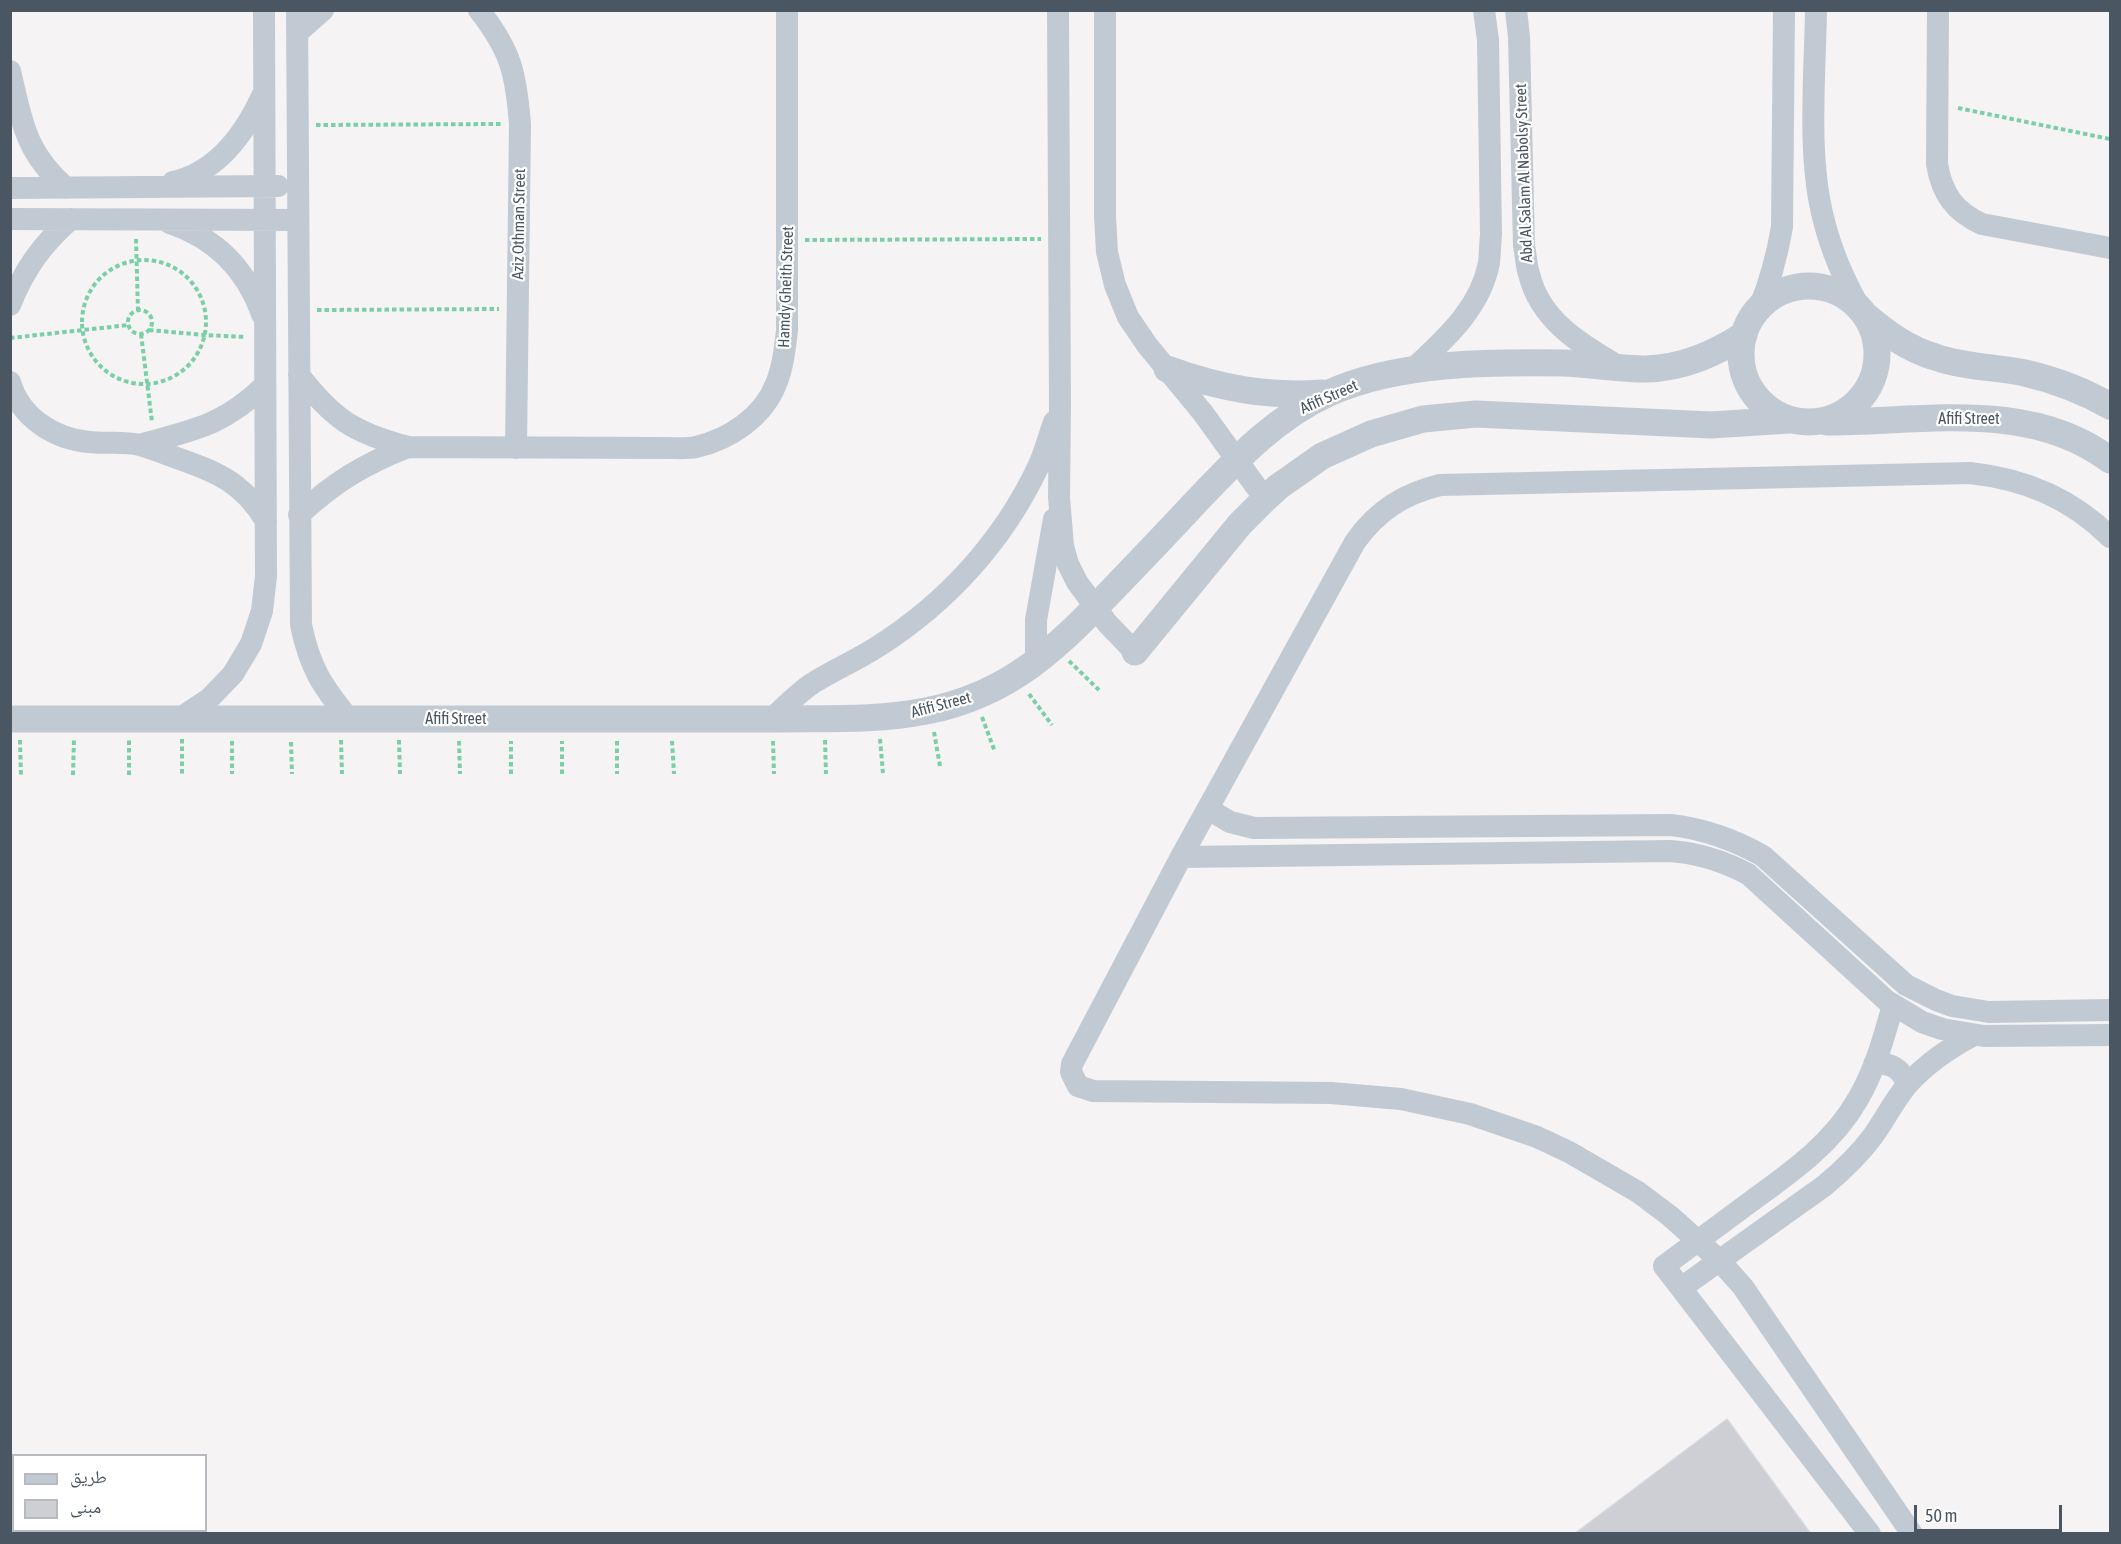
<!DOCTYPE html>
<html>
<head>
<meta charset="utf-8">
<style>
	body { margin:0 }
	#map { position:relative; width:2121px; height:1544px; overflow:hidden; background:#f5f3f3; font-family:"Asap Condensed","Noto Naskh Arabic",sans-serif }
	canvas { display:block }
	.frame { position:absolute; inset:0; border:12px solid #4a5661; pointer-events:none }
	.legend { position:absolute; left:12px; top:1454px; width:195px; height:78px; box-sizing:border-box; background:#fff; border:2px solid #b7bbc0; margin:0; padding:8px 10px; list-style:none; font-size:18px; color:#4a5661 }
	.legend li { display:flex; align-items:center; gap:12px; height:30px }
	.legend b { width:30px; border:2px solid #b7bbc0 }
	.scale { position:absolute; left:1914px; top:1505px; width:148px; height:27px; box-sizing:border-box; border:3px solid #4a5661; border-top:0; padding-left:8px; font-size:18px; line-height:21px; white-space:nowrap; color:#4a5661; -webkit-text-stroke:4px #fff; paint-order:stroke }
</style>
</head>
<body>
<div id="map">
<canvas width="2121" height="1544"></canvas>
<div class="frame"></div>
<ul class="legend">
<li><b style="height:8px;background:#c1cad2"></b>طريق</li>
<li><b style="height:16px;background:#cdcfd5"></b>مبنى</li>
</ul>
<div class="scale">50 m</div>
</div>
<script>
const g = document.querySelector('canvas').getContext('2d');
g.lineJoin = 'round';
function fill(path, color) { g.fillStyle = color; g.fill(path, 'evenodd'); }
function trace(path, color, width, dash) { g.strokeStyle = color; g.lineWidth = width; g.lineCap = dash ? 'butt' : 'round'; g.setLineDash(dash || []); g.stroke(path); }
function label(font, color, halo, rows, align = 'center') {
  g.font = font + ' "Asap Condensed",sans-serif'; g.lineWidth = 4.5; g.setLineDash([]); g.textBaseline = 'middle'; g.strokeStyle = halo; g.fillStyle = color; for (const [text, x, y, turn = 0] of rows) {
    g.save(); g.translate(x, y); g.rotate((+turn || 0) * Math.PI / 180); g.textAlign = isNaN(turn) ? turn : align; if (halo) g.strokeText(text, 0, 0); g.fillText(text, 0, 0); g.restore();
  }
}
const building = new Path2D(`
	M1727,1419L1811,1534H1574Z`);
fill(building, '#cdcfd5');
trace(building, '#d7d9de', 1.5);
trace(new Path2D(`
	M1958,108L2110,139
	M316,125L501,124
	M136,239L138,311
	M805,240L1041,239
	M82 322a62 62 0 1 1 124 0a62 62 0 1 1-124 0Z
	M317,310L499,309
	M128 322a12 12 0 1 1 24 0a12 12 0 1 1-24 0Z
	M149,330L205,335L246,337
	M141,334L152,422
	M10,338L129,325
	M1069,661L1099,690
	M1029,694L1052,725
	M982,717L995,752
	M934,732L940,766
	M182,739V774
	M880,739L883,773
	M20,740L21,775
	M341,740L342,774
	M399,740L400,774
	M825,740L826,774
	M232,741V774
	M459,741L460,774
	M617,741V774
	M672,741L674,774
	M773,741L774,774
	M291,742L292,774
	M511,774V741
	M562,774V741
	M73,775L74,740
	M129,775V740`), '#7ad0a6', 4, [4.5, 3]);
trace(new Path2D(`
	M297,10L301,625C310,668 322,686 349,719
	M479,10C511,51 516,73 520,124L516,448
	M1058,10L1060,406L1059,497L1063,546L1068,564L1077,582L1107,623L1135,652
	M1105,10V216L1107,252L1115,285L1128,317L1147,345L1203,413L1265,499
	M1516,10L1519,37L1524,246C1526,255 1526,265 1529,274C1540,320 1580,344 1618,366
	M1816,10C1815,77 1807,158 1824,221C1832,253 1845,282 1861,310
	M1938,10L1937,164C1942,194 1955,212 1982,224L2110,248
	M297,33L323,10
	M10,71C22,122 25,152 66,188
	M173,182C217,172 244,135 262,96
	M10,188L278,186
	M10,219L298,220
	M170,223C215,238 246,269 262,314
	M10,305C24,270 42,244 71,219
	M1759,309C1770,282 1777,256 1782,227L1784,10
	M1412,370C1445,339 1480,309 1489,263C1490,254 1490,244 1491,235L1488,40L1484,10
	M299,375C333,419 354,433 408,447L668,448C677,448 687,449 696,447C730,439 763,417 776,384C783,367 785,348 787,330V10
	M10,382C20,417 54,439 89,442C106,444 124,441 140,445C151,448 163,453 174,457C216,472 242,481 266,521
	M139,445C193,430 223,426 265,385
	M299,515C333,483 364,464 408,447
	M1036,663V620L1054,519
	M179,719L209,699L233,674L251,644L262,611L266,576L264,10
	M772,719C785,706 798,693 813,683C834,670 857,660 877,647C947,603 1004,540 1039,465C1045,451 1049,436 1054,422
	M1208,809L1230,822L1254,828L1671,825C1705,829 1733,839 1763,856L1906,985L1936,1000L1952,1006L1989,1012L2110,1010
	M1181,857L1670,851C1699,853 1723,861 1748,874L1887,1001L1922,1022L1942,1029L1984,1036L2110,1035
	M1874,1064C1891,1062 1902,1069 1907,1085
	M1681,1288L1824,1186C1842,1171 1859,1155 1873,1136C1885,1119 1894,1101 1907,1085C1926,1064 1949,1048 1974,1035
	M1870,1534L1664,1266C1694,1244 1723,1222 1753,1200C1793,1171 1833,1143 1858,1099C1875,1070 1884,1037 1893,1005
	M1912,1534L1743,1287L1719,1260L1670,1216L1638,1192L1569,1152L1537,1137L1470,1114L1401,1099L1331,1093L1093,1091L1078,1086L1071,1072L1072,1064L1181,857L1355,542C1377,511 1403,494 1440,485L1970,473C2025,479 2071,498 2110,537`), '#c1cad2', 22);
trace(new Path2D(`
	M1741 354a68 68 0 1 1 136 0a68 68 0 1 1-136 0Z
	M1865,315C1886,333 1908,349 1935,357C1964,367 1995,367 2025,373C2055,380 2084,391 2110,406
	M1167,369C1220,388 1265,397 1322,393
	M1827,422C1922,422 2029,399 2110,460
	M1135,652L1240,524L1265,499L1278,487L1322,456L1371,434L1423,419L1476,414L1711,425L1789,420
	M10,719H772C823,718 876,721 926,711C1011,695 1060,645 1117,585C1142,559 1168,532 1193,505C1234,462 1274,418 1329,393C1398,362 1489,362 1563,363C1591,364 1619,369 1646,369C1683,368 1714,354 1744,335`), '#c1cad2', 27);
label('16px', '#4a5661', '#fff', [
	["Abd Al Salam Al Nabolsy Street",1524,173,-92],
	["Aziz Othman Street",519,224,-89],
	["Hamdy Gheith Street",786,287,-88],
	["Afifi Street",1329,397,-24],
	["Afifi Street",1969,419],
	["Afifi Street",941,705,-15],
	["Afifi Street",456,719]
]);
</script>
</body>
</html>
